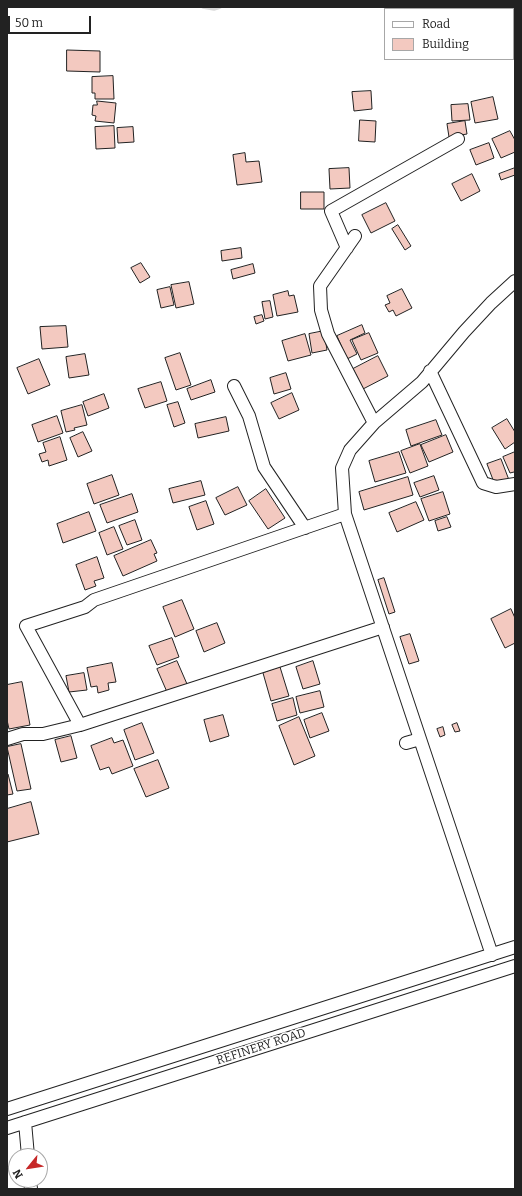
<!DOCTYPE html>
<html>
<head>
<meta charset="utf-8">
<style>
	body { margin:0 }
	#map { position:relative; width:522px; height:1196px; overflow:hidden; background:#fff; font-family:Bitter,serif }
	canvas { display:block }
	.frame { position:absolute; inset:0; border:8px solid #222; pointer-events:none }
	.legend { position:absolute; left:384px; top:8px; width:130px; height:52px; box-sizing:border-box; background:#fff; border:1px solid #a7a7a7; margin:0; padding:5px 7px; list-style:none; font-size:12px; color:#222 }
	.legend li { display:flex; align-items:center; gap:8px; height:20px }
	.legend b { width:20px; border:1px solid #a7a7a7 }
	.north { position:absolute; left:8px; top:1148px; width:40px; height:40px; box-sizing:border-box; background:#fff; border:1px solid #a7a7a7; border-radius:50%; rotate:240deg; font-size:11px; font-weight:700; line-height:16px; text-align:center; color:#222 }
	.north::after { content:''; display:block; margin:auto; width:14px; height:18px; background:#c62828; clip-path:polygon(50% 0,100% 100%,50% 72%,0 100%) }
	.scale { position:absolute; left:8px; top:16px; width:83px; height:18px; box-sizing:border-box; border:2px solid #222; border-top:0; padding-left:5px; font-size:12px; line-height:14px; white-space:nowrap; color:#222; -webkit-text-stroke:3px #fff; paint-order:stroke }
</style>
</head>
<body>
<div id="map">
<canvas width="522" height="1196"></canvas>
<div class="frame"></div>
<ul class="legend">
<li><b style="height:5px;background:#fff"></b>Road</li>
<li><b style="height:11px;background:#f3c9c0"></b>Building</li>
</ul>
<div class="north">N</div>
<div class="scale">50 m</div>
</div>
<script>
const g = document.querySelector('canvas').getContext('2d');
g.lineJoin = 'round';
function trace(path, color, width, dash) { g.strokeStyle = color; g.lineWidth = width; g.lineCap = dash ? 'butt' : 'round'; g.setLineDash(dash || []); g.stroke(path); }
function fill(path, color) { g.fillStyle = color; g.fill(path, 'evenodd'); }
function label(font, color, halo, rows, align = 'center') {
  g.font = font + ' Bitter,serif'; g.lineWidth = 3; g.setLineDash([]); g.textBaseline = 'middle'; g.strokeStyle = halo; g.fillStyle = color; for (const [text, x, y, turn = 0] of rows) {
    g.save(); g.translate(x, y); g.rotate((+turn || 0) * Math.PI / 180); g.textAlign = isNaN(turn) ? turn : align; if (halo) g.strokeText(text, 0, 0); g.fillText(text, 0, 0); g.restore();
  }
}
trace(new Path2D(`
	M203,7L214,9L220,7`), '#d9d9d9', 3.5);
const building = new Path2D(`
	M67,50L100,51V72L67,71Z
	M113,76L114,99H95V93H92V77Z
	M371,91L372,109L354,111L352,92Z
	M493,97L498,119L475,123L471,102Z
	M97,101L116,103L114,123L95,121L96,116L92,115L93,105H97Z
	M468,104L470,120L452,121L451,105Z
	M360,120L376,121L375,142L359,141Z
	M465,121L467,134L449,137L447,124Z
	M114,126L115,148L96,149L95,127Z
	M133,127L134,142L118,143L117,128Z
	M510,131L515,140V152L501,158L492,139Z
	M489,143L494,158L476,165L470,150Z
	M245,153L246,162L259,161L262,182L237,185L233,155Z
	M349,168L350,188L330,189L329,169Z
	M515,168V175L501,180L499,174Z
	M472,174L480,191L461,201L452,184Z
	M301,192H324V209H301Z
	M386,203L395,221L371,233L362,215Z
	M398,225L411,246L405,250L392,229Z
	M241,248L242,258L222,261L221,251Z
	M141,263L150,277L140,283L131,268Z
	M253,264L255,273L233,279L231,270Z
	M189,282L194,304L176,308L171,285Z
	M170,287L174,305L161,308L157,290Z
	M402,289L412,308L396,316L393,310L389,312L385,305L390,303L387,296Z
	M288,291L289,296L294,295L298,312L277,316L273,295Z
	M270,301L273,317L265,319L262,302Z
	M262,315L264,321L256,324L254,317Z
	M362,325L365,333L350,340L357,354L347,359L337,336Z
	M66,326L68,347L42,349L40,327Z
	M324,331L327,350L312,353L309,334Z
	M369,333L378,353L361,360L352,340Z
	M305,334L311,355L288,361L282,341Z
	M180,353L191,385L176,390L165,358Z
	M85,354L89,375L69,378L66,357Z
	M378,356L388,376L363,389L353,369Z
	M39,359L50,385L28,394L17,368Z
	M286,373L291,389L274,394L270,378Z
	M211,380L215,392L191,400L187,389Z
	M161,382L167,401L145,408L138,389Z
	M292,393L299,410L279,419L271,403Z
	M104,394L109,408L88,416L83,402Z
	M178,402L185,423L174,427L167,405Z
	M82,405L87,425L74,428L75,430L66,432L61,411Z
	M57,416L63,433L38,442L32,425Z
	M226,417L229,431L198,438L195,424Z
	M507,419L515,432V442L505,449L492,428Z
	M436,420L442,435L411,446L406,430Z
	M83,432L92,451L78,457L70,438Z
	M446,435L453,452L429,462L421,445Z
	M60,437L67,460L49,466L48,460L42,462L39,454L46,452L43,443Z
	M420,444L428,466L410,473L401,451Z
	M399,452L406,473L375,482L369,461Z
	M515,452V473L514,472L510,473L503,457Z
	M501,459L509,480L495,485L487,464Z
	M112,475L119,495L94,504L87,484Z
	M434,476L439,490L420,497L414,483Z
	M408,477L413,495L364,510L359,492Z
	M201,481L205,495L173,503L169,489Z
	M238,487L247,505L225,515L216,498Z
	M266,489L285,518L268,529L249,501Z
	M443,492L450,514L429,521L421,499Z
	M132,494L138,512L107,523L100,505Z
	M206,501L214,524L197,530L189,507Z
	M416,502L424,520L397,532L389,513Z
	M89,512L96,531L63,543L57,524Z
	M447,517L451,527L438,531L435,521Z
	M135,520L142,540L127,545L119,526Z
	M114,527L123,549L107,555L99,533Z
	M151,540L157,553L154,554L157,561L123,576L114,556Z
	M97,557L104,578L94,581L96,586L85,590L76,565Z
	M384,578L395,612L389,614L378,580Z
	M182,600L194,629L175,637L163,607Z
	M511,609L515,618V643L505,648L491,619Z
	M217,623L225,643L204,652L196,631Z
	M410,634L419,661L409,664L400,637Z
	M172,638L179,657L157,665L149,646Z
	M177,661L187,684L167,692L157,669Z
	M313,661L320,684L303,689L296,667Z
	M112,663L116,682L108,683L109,690L98,693L97,686L91,687L87,668Z
	M280,667L289,696L271,701L263,673Z
	M84,673L87,690L69,692L66,676Z
	M22,682L30,725L9,729L7,720V685Z
	M320,691L324,707L300,713L296,697Z
	M293,698L297,715L277,721L272,704Z
	M322,713L329,731L310,738L304,720Z
	M223,715L229,736L210,742L204,720Z
	M299,717L315,756L294,765L279,726Z
	M142,723L154,753L135,760L124,730Z
	M457,723L460,731L455,732L452,725Z
	M443,727L445,735L440,737L437,729Z
	M71,736L77,758L61,762L55,740Z
	M112,738L114,743L123,740L133,766L112,774L109,767L100,770L91,746Z
	M21,744L31,789L17,791L7,747Z
	M158,760L169,788L146,797L134,769Z
	M7,774H8L13,794L7,795Z
	M31,802L39,834L7,842V809Z`);
fill(building, '#f3c9c0');
trace(building, '#222', 1);
const minor = new Path2D(`
	M355,236L320,286L321,310L328,334L374,423
	M347,248L331,211L458,139
	M430,371L483,483L496,487L515,484
	M234,386L249,416L264,467L305,528
	M80,725L26,626L85,607L94,600L345,514
	M7,739L23,734H43L80,725L383,627
	M406,743L420,739
	M492,955L345,514L342,468L350,450L374,423L422,382L464,332L491,303L515,281
	M7,1109L515,947
	M25,1122L28,1156
	M7,1128L515,966
	M30,1180L31,1189`);
trace(minor, '#222', 14);
trace(minor, '#fff', 12);
label('12px', '#222', '#fff', [
	["REFINERY ROAD",261,1047,-18]
]);
</script>
</body>
</html>
